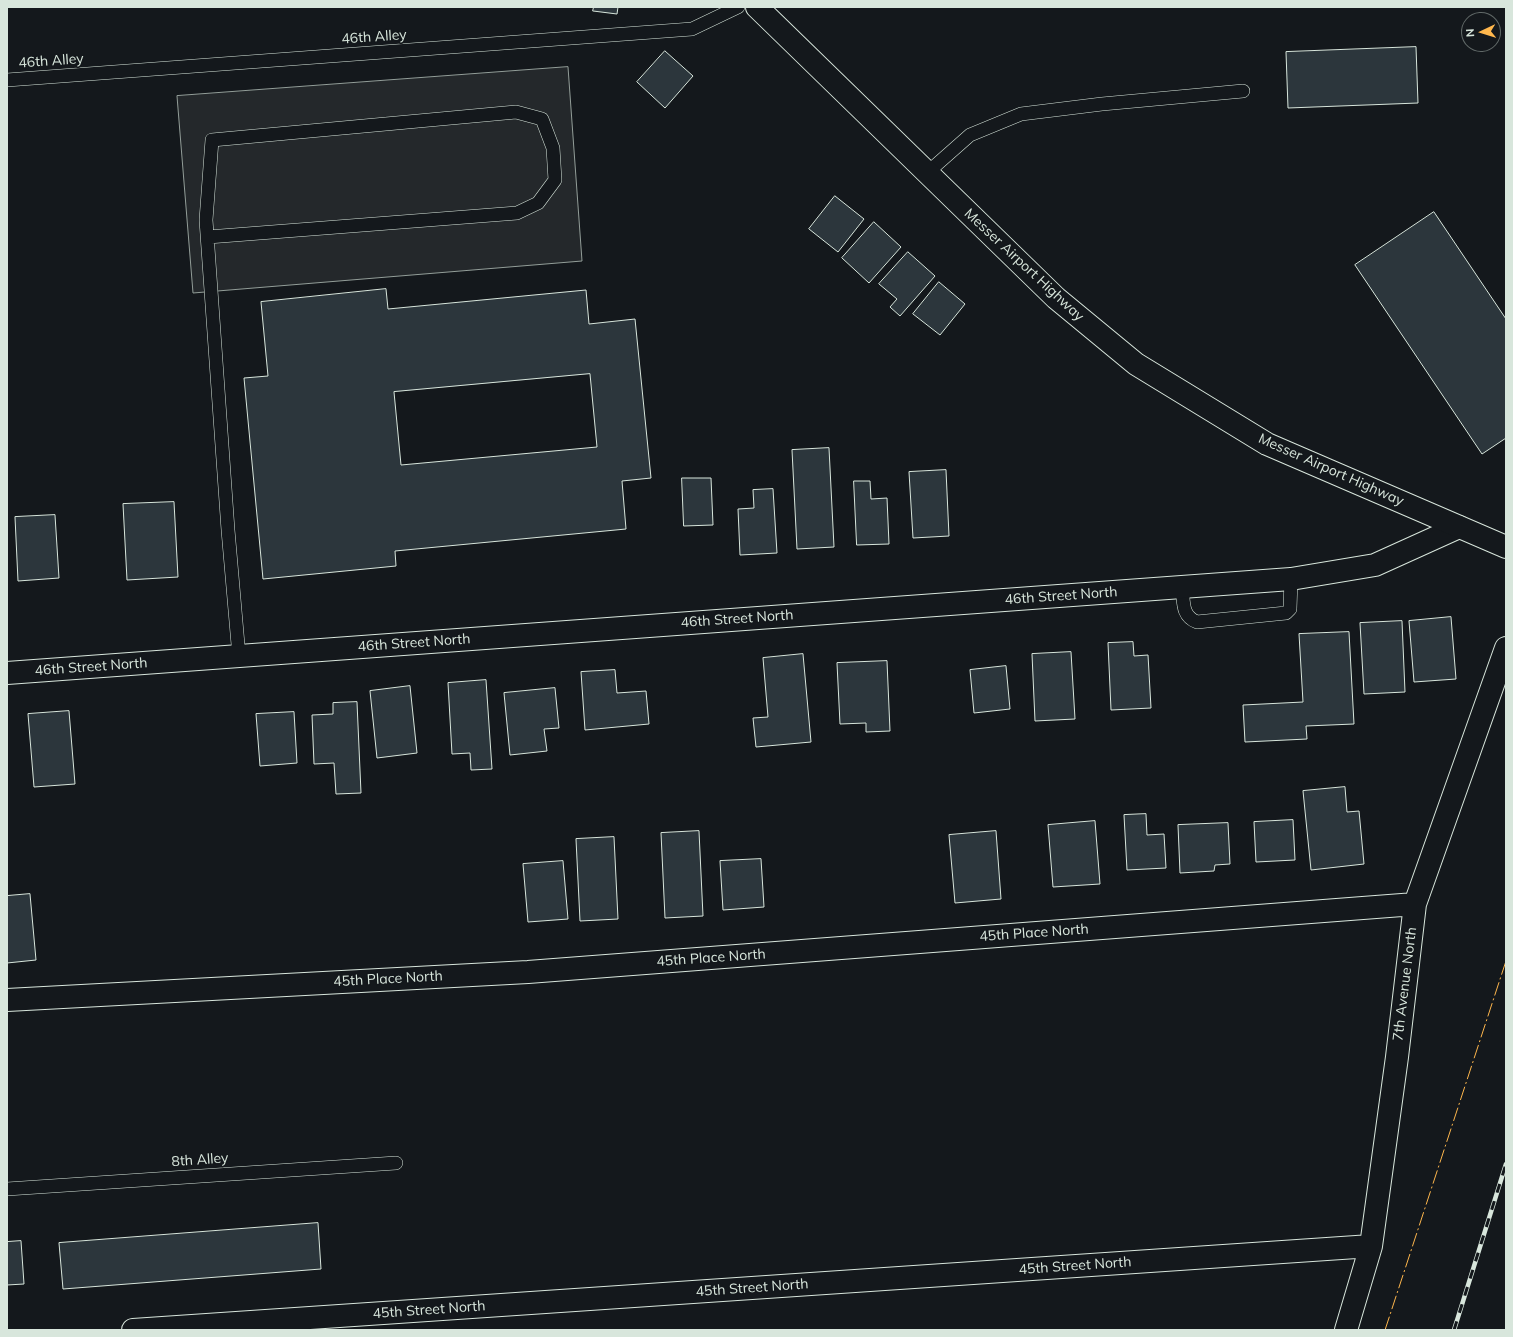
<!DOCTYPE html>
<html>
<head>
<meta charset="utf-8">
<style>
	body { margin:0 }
	#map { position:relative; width:1513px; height:1337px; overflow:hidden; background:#14181c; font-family:Mulish,sans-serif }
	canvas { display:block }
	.frame { position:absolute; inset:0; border:8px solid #d8e6dc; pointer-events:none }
	.north { position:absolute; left:1461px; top:12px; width:40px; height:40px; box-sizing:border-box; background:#14181c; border:1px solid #626a69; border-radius:50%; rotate:266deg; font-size:11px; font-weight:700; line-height:16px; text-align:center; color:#d8e6dc }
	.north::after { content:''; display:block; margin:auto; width:14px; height:18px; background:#ffb74d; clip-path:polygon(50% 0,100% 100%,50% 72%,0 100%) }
</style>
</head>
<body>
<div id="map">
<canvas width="1513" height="1337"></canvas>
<div class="frame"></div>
<div class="north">N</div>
</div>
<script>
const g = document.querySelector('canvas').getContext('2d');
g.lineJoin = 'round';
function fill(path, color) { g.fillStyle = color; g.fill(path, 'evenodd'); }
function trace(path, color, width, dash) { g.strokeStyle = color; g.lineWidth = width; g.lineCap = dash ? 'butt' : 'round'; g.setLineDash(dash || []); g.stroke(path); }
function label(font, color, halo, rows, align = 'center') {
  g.font = font + ' Mulish,sans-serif'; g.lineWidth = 3; g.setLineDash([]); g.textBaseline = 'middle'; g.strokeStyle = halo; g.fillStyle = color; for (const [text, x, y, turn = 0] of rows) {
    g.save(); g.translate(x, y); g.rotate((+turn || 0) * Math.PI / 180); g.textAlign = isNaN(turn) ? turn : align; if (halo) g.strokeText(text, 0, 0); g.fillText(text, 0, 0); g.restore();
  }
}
const parking = new Path2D(`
	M568,67L582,261L193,293L177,96Z`);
fill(parking, '#24282b');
trace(parking, '#939e99', 1);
const building = new Path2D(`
	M594,7H618L617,14L593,11Z
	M1416,47L1418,103L1288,108L1286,52Z
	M665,51L693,76L665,108L637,82Z
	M835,196L864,219L838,252L809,229Z
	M1434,212L1506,319V438L1482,454L1355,265Z
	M874,222L901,247L869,283L842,258Z
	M908,252L935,276L900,316L890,307L897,299L879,284Z
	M939,282L965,304L940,335L913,314Z
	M386,289L388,309L586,290L589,324L635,319L651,478L622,481L626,529L395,551L396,566L263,579L244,378L268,376L261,302ZM590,374L597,447L401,465L394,392Z
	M829,448L834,547L797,549L792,450Z
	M946,470L949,536L913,538L909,472Z
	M682,478H711L713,525L684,526Z
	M854,481H870L871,499L887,498L889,544L857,545Z
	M773,489L777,553L740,555L738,509L754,508L753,490Z
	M174,502L178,577L127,580L123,504Z
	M55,515L59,578L18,581L15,517Z
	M1451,617L1456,679L1414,682L1409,621Z
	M1402,621L1405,692L1364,694L1360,623Z
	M1349,632L1354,724L1306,726L1307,739L1245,742L1243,705L1303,702L1299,634Z
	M1133,642L1134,656L1148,655L1151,708L1111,710L1108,643Z
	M1071,652L1075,719L1035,721L1032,654Z
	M803,654L811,742L756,747L753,718L768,717L763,658Z
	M887,661L890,731L866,732V723L840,724L837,663Z
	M1006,666L1010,709L974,713L970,670Z
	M615,670L617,693L646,691L649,724L585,730L581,672Z
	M486,680L492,769L471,770L470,753L452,754L448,683Z
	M410,686L417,753L377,758L370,691Z
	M555,688L559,728L544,729L547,751L510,755L504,693Z
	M357,702L361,793L336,794L334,763L314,764L312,715L333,714V703Z
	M69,711L75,784L34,787L28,714Z
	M294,712L297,763L260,766L256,714Z
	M1345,787L1347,812L1359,811L1364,864L1311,870L1303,791Z
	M1146,814L1147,835L1164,834L1166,868L1127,870L1124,815Z
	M1293,820L1295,860L1256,862L1254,822Z
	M1095,821L1100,884L1053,887L1048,825Z
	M1228,823L1230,864L1215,865L1214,871L1180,873L1178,825Z
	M699,831L703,916L665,918L661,833Z
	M996,831L1001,899L955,903L949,835Z
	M614,837L618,919L580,921L576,839Z
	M761,859L764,907L723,910L720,861Z
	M563,861L568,919L528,922L523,864Z
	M30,894L36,960L7,963V896Z
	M318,1223L321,1269L63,1289L59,1243Z
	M21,1241L24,1284L7,1285V1242Z`);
fill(building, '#2c363c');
trace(building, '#d8e6dc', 1);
const lane = new Path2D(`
	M7,80L692,29L738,7
	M927,173L970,135L1021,114L1102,104L1243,91
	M208,237L517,213L538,203L555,180L553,148L542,119L516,112L212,140L206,220L228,530L239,656
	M1182,587C1184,601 1181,616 1197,622L1286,613L1290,609L1291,579
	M7,1189L396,1163`);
const street = new Path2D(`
	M7,673L1291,579L1375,565L1459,527
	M7,1000L528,972L1415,904
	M133,1330L1371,1246
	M1346,1330L1371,1246L1397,1057L1415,904L1506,648`);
const secondary = new Path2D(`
	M757,7L1056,298L1136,364L1267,444L1506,547`);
trace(lane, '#d8e6dc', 14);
trace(street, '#d8e6dc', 24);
trace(secondary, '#d8e6dc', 24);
trace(lane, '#14181c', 13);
trace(street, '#14181c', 22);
trace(secondary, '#14181c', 22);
const rail = new Path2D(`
	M1454,1330L1506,1164`);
trace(rail, '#d8e6dc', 4.5);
trace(rail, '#14181c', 3, [9]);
trace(new Path2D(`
	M1385,1330L1506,961`), '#ffb74d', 1, [14, 3, 2, 3]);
label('14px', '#d8e6dc', '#14181c', [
	["46th Alley",374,37,-4],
	["46th Alley",51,61,-4],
	["Messer Airport Highway",1024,265,43],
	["Messer Airport Highway",1331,470,24],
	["46th Street North",1061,596,-4],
	["46th Street North",737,619,-4],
	["46th Street North",414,643,-4],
	["46th Street North",91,667,-4],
	["45th Place North",1034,933,-4],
	["45th Place North",711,958,-4],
	["45th Place North",388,979,-3],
	["7th Avenue North",1405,984,-83],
	["8th Alley",200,1160,-4],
	["45th Street North",1075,1266,-4],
	["45th Street North",752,1288,-4],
	["45th Street North",429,1310,-4]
]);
</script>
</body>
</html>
